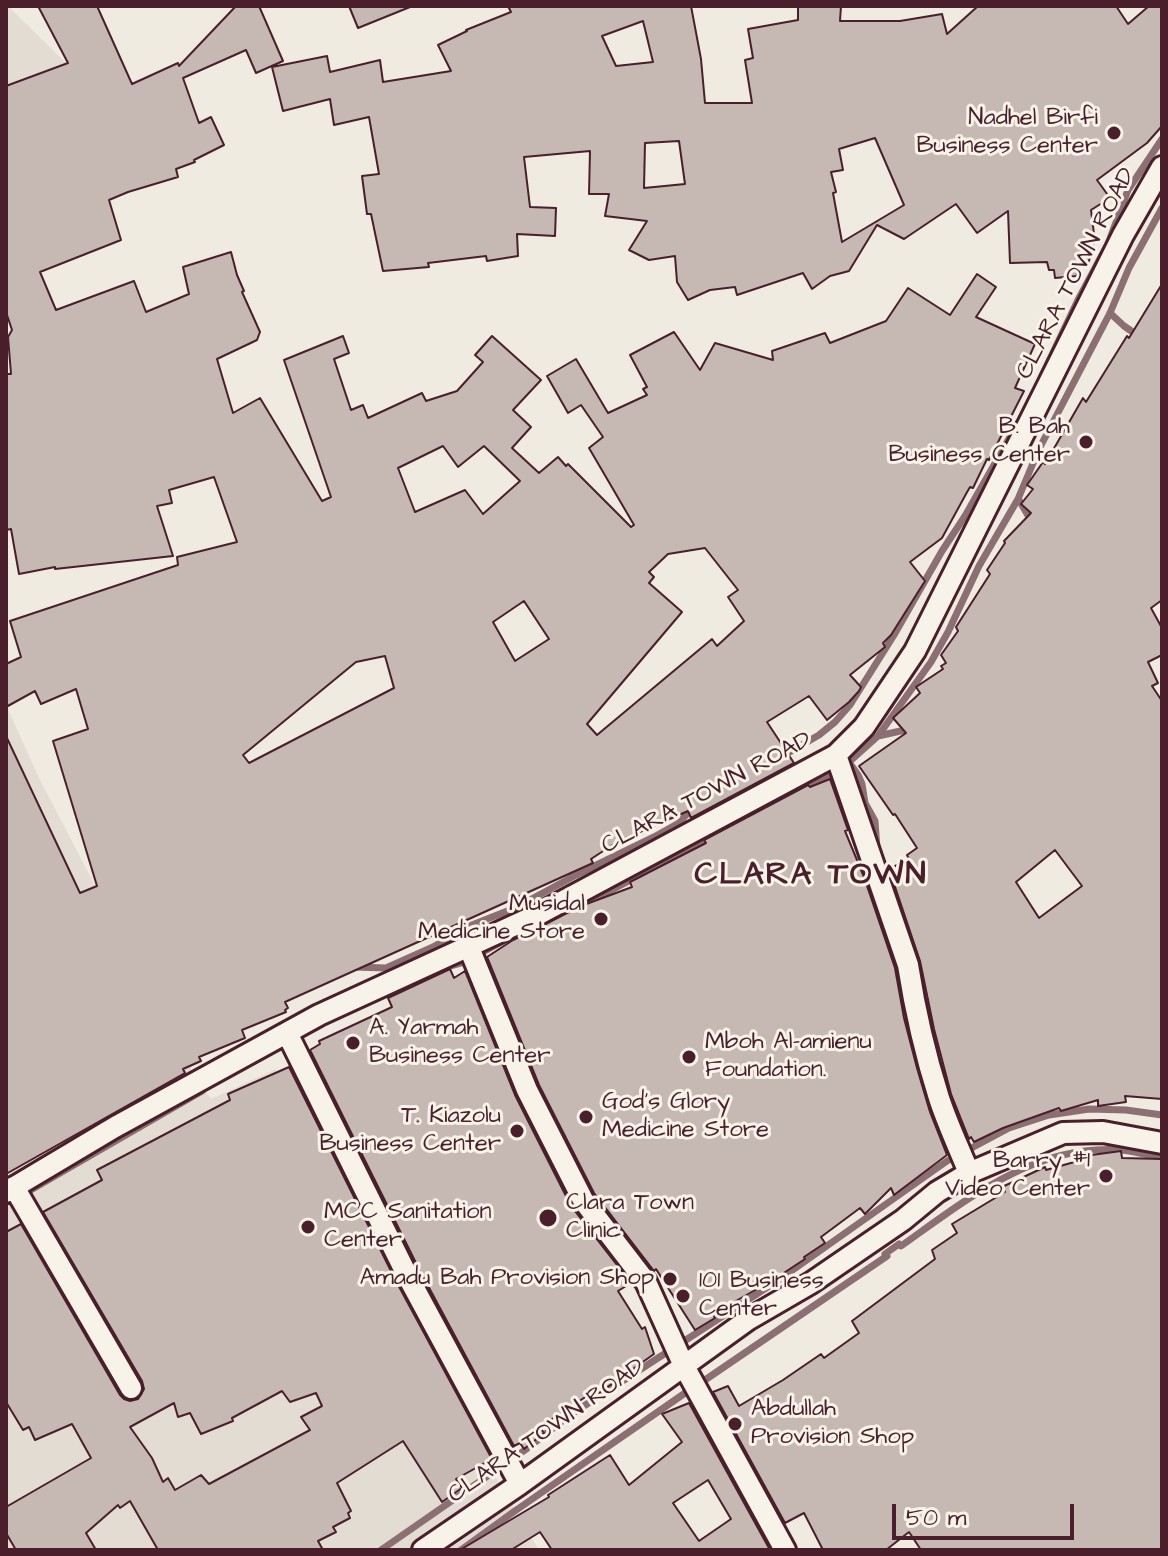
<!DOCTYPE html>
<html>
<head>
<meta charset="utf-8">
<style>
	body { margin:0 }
	#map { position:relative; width:1168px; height:1556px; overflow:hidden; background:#f0ebe0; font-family:"Architects Daughter",sans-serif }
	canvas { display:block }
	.frame { position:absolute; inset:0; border:8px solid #4a1f2b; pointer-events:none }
	.scale { position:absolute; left:892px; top:1504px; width:182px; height:36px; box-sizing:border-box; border:4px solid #4a1f2b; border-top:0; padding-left:10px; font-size:24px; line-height:28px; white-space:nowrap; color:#4a1f2b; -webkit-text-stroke:6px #f7f3e8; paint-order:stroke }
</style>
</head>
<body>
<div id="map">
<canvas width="1168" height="1556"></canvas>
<div class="frame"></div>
<div class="scale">50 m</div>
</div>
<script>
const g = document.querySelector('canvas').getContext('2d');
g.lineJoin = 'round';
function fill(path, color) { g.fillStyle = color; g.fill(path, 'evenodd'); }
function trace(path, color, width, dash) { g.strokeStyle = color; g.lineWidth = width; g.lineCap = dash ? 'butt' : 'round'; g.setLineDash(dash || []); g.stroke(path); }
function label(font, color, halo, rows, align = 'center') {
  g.font = font + ' "Architects Daughter",sans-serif'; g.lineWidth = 6; g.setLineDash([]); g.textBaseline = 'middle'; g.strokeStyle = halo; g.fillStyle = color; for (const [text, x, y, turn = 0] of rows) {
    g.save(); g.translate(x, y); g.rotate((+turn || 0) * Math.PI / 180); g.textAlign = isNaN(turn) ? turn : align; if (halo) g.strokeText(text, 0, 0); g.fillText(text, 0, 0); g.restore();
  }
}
fill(new Path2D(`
	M6,6H8L68,65L6,128Z
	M6,705L40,780L192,1071L211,1099L276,1069L440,1366L489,1466L539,1550H6Z`), '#e3dcd2');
trace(new Path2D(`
	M1110,313L1124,326L1140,337
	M1042,376L1078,300L1108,244L1128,190L1162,139
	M1019,500L1033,524
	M878,736L905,730L910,727
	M781,757L819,735L835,722L850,705L894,635L942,551L965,516L1018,423
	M849,762L858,775L862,784L865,803L875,821L877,849
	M800,789L838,772L878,736L931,662L948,632L979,566L1018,499L1039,449L1110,313L1129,268L1162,208
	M734,826L746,816L779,801
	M563,912L602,895L713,837
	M353,967L386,968L433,947L472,925L515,908L576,875L654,837L679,823L694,806
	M440,969L465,962L501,942
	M22,1195L202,1091
	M702,1382L887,1256L885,1254L899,1244L901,1246C966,1200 1034,1144 1120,1150C1134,1151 1148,1155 1162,1158
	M381,1550L525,1450L570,1415L780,1279L947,1161L1009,1128L1049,1115L1089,1109L1126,1110L1162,1115
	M461,1550L512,1513L688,1391`), '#8b6f72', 7);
const building = new Path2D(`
	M38,6H97L132,84L178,63L179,66L236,6H259L283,61L256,73L246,50L183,78L199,123L211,117L224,145L194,160L195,162L176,169L178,177L128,192L109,200L121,240L40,272L56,310L134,281L146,312L189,294L183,267L231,252L237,275L244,291L242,292L260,332L257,340L217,359L233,413L260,398L322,501L331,497L284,360L343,336L349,353L334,359L351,410L363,405L368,418L422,393L426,401L457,391L483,362L475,355L492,336L541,380L513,410L531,427L512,448L539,473L558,457L566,466L568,464L631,527L634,525L589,448L603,437L581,405L568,413L547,376L576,359L608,413L647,395L643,389L647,387L630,355L674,332L700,370L715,343L773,360L772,351L825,333L830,343L886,321L908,288L950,315L977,274L996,287L976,317L1035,344L1015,388L1024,391L989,460L987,459L973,488L970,487L966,494L942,538L910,562L925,581L891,635L883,643L885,647L850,675L861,687L859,691L849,702L827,720L809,696L767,722L794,763L691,818L688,811L617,842L591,859L593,863L285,1002L288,1008L285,1010L286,1012L242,1030L245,1038L199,1057L201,1061L183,1069L185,1073L6,1174V736L80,893L97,886L53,741L88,729L76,689L41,704L35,691L6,707V664L21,657L10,621L178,565L177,557L237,542L214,477L169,490L172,503L157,506L173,556L55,569V567L19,574L11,529L6,530V374H11L8,337L12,330L6,312V86L68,63ZM443,446L458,467L484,446L520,481L483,514L465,490L415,512L398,468ZM705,548L738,590L728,597L744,621L717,646L712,639L597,735L587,724L682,612L649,583L654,577L649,572L668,554ZM524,601L549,639L515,661L493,622ZM385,656L394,688L249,763L243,755L356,662Z
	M349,6H410V7L358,28Z
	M508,6H691L701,59L705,103H752L745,60L753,58L748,29L798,20V6H841L840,21H900L942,14L947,34L978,6H1116L1128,24L1149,6H1162V126L1147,143L1097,180L1110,198L1091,210L1094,234L1093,247L1088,264L1076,267L1077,276L1055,278L1054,270H1049L1047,262L1010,263L1008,211L977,233L956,204L904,239L877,225L849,271L830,276L812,289L803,273L737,295L735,287L710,290L688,300L677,282L675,256L649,260L629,250L647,221L605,216L609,194H589L590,151L524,157L530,207L556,208L555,236L517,234L518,256L487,261L486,256L428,263L429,267L383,271L371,214H367L362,176L379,174L369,117L334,125L330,99L283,111L272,67L327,56L330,72L380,60L383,82L451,71L438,45L467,31L466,30L511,12ZM643,21L653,62L616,66L602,36ZM875,138L904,205L842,242L833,193L836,192L831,172L843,170L839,149ZM679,141L685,184L644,188L645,143Z
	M1162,284V600L1151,608L1162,628V655L1148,662L1158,683L1152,686L1162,701V1099L1125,1096L1126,1102L1098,1106V1100L1061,1111L1059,1108L1003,1128L974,1142L971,1137L969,1139L951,1094L934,1029L920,961L889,869L909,859L907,855L917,848L895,814L893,815L859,766L906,733L893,718L920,693L916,687L943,669L941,666L946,663L941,655L958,631L956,627L990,574L987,570L1005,543L1004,541L1031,513L1021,504L1033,489L1027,485L1043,462L1045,464L1083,398L1086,402L1127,336L1129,338ZM1055,850L1082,886L1039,918L1016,882Z
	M830,779L848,830L845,831L864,877L895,968L904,1018L917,1068L930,1112L947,1155L894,1195L891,1188L865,1214L860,1208L821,1237L825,1243L804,1257L805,1259L773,1280L713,1314L715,1318L695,1330L656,1269L654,1271L594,1193L539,1085L487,957L513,940L581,906L632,887L630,882L706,843L704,840L808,785L810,787Z
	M450,969L454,978L465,971L515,1095L571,1206L631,1283L618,1291L642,1329L645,1327L654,1354L599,1393L596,1390L540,1427L544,1433L524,1449L520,1443L514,1446L419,1269L310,1050L320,1044L319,1041L392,1007L388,998Z
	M289,1067L396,1281L492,1459L456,1479L462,1488L442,1502L403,1441L337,1483L351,1511L348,1513L350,1518L333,1527L336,1532L318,1541L323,1550H158L130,1501L120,1508L118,1505L86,1533L96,1550H16L6,1533V1507L91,1458L72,1424L35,1440L29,1427L23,1430L6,1402V1232L21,1224L120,1395L124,1399L130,1401L138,1399L144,1389L142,1381L43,1212L102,1180L97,1170L230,1100L228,1094ZM282,1391L290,1402L316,1393L322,1406L301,1417L310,1430L209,1484L201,1475L175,1490L168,1478L163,1482L152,1458L130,1427L174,1403L178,1417L190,1413L201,1434L233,1421L232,1418Z
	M1121,1151L1122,1158L1162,1159V1550H921L909,1532L886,1550H823L804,1513L785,1523L713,1392L728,1386L739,1406L783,1380L821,1354L824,1358L859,1333L852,1321L935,1259L932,1250L957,1233L952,1224L1005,1192L1002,1187L1045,1167L1046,1170L1085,1159L1084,1156Z
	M689,1403L770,1550H552L540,1532L511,1550H460L549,1497L548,1495L610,1455L629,1485L682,1442L662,1414ZM708,1480L731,1519L699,1541L673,1503Z`);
fill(building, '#c6b8b3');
trace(building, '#4a1f2b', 2);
const street = new Path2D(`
	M836,755L908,965C915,1010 925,1054 939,1098C947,1123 959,1148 969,1173
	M468,945L527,1090L583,1200L646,1282L684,1366L785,1550
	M287,1033L407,1275L520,1484
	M14,1187L131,1388
	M6,1192L115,1127L319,1015L539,914L836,755L864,727L915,651L1123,235L1162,167
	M423,1550L520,1484L749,1319L811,1283L903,1220L937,1192L969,1173L1063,1133L1103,1132L1162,1143`);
trace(street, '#4a1f2b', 26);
trace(street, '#f7f3e8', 20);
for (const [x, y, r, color] of [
	[1114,133,8,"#4a1f2b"],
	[1086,442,8,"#4a1f2b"],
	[601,919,8,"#4a1f2b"],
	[353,1043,8,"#4a1f2b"],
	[689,1057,8,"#4a1f2b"],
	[586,1117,8,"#4a1f2b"],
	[517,1131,8,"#4a1f2b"],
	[1106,1176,8,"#4a1f2b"],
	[548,1218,10,"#4a1f2b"],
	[308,1227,8,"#4a1f2b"],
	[670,1279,8,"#4a1f2b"],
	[683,1296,8,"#4a1f2b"],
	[735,1424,8,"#4a1f2b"]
]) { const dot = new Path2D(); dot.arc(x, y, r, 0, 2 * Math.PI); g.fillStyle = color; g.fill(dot); trace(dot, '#f7f3e8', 3); }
label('24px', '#4a1f2b', '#f7f3e8', [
	["Nadhel Birfi",1098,119,"right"],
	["Business Center",1098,147,"right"],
	["B. Bah",1070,428,"right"],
	["Business Center",1070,456,"right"],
	["Musidal",585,905,"right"],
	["Medicine Store",585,933,"right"],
	["A. Yarmah",369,1029],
	["Business Center",369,1057],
	["Mboh Al-amienu",705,1043],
	["Foundation.",705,1071],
	["God's Glory",602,1103],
	["Medicine Store",602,1131],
	["T. Kiazolu",501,1117,"right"],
	["Business Center",501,1145,"right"],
	["Barry #1",1090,1162,"right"],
	["Video Center",1090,1190,"right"],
	["Clara Town",566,1204],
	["Clinic",566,1232],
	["MCC Sanitation",324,1213],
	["Center",324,1241],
	["Amadu Bah Provision Shop",654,1279,"right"],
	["101 Business",699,1282],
	["Center",699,1310],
	["Abdullah",751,1410],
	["Provision Shop",751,1438]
], 'left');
label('24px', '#4a1f2b', '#f7f3e8', [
	["CLARA TOWN ROAD",1077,274,-63],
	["CLARA TOWN ROAD",707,794,-28],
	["CLARA TOWN ROAD",547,1432,-35]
]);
g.letterSpacing = '2px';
label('bold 32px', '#4a1f2b', '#f7f3e8', [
	["CLARA TOWN",811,876]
]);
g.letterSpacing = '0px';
</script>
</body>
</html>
